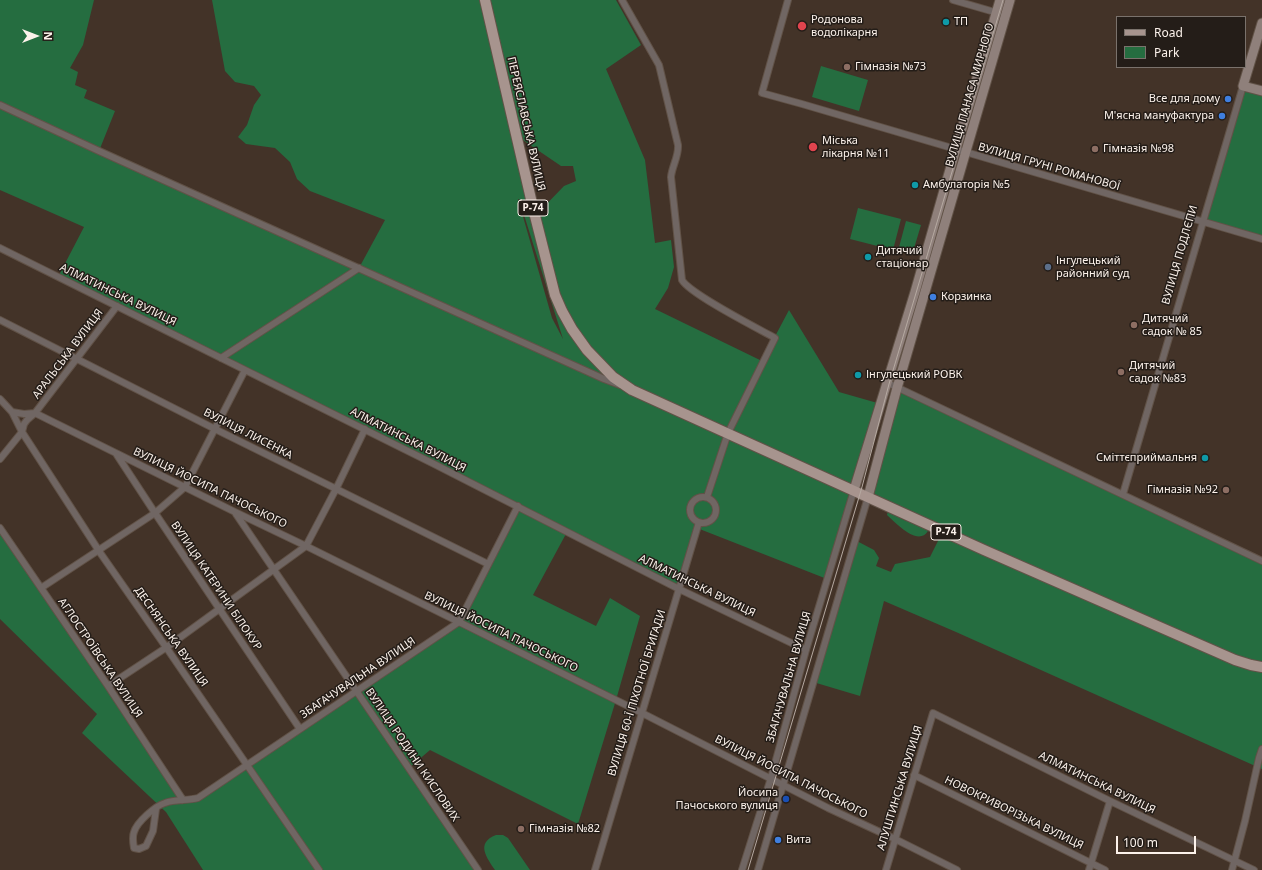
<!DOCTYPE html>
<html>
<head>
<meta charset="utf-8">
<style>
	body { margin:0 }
	#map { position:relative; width:1262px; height:870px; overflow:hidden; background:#433328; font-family:"Noto Sans",sans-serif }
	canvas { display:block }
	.legend { position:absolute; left:1116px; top:16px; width:130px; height:52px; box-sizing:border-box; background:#241d18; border:1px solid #7a726c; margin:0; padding:5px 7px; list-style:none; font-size:12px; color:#fcf2eb }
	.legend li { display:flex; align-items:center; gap:8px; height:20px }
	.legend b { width:20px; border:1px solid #7a726c }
	.north { position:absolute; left:16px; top:16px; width:40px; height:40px; -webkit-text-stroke:3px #241d18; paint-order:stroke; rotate:90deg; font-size:11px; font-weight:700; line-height:16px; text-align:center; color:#fcf2eb }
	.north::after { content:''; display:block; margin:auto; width:14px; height:18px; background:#fcf2eb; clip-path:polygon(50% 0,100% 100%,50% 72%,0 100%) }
	.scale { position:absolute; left:1116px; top:836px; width:80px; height:18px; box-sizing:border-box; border:2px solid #fcf2eb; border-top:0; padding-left:5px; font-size:12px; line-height:14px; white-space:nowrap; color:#fcf2eb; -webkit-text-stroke:3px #241d18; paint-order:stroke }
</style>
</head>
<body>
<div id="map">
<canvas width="1262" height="870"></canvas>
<ul class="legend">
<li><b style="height:5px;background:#a7948e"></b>Road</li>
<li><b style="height:11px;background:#256d40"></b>Park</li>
</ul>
<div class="north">N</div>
<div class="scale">100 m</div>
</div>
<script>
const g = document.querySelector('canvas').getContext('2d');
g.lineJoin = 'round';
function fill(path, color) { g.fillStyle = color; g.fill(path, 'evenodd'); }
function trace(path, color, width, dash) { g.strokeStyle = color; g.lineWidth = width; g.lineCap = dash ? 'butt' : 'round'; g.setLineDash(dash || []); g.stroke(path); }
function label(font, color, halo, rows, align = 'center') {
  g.font = font + ' "Noto Sans",sans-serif'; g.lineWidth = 3; g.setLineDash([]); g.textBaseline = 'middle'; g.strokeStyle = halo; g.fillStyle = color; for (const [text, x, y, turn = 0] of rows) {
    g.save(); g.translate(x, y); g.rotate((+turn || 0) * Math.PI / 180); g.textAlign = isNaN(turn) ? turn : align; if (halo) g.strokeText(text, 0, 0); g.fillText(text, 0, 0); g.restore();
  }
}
fill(new Path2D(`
	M0,0H94L83,45L70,68L78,72L75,85L87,90L84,98L115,111L99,151L359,268L385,220L310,191L297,179L290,162L275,148L246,144L238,137L247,125L254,105L261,95L254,86L235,82L225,71L212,0H616L641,45L606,69L645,160L655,243L671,240L674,267L668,288L655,309L762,361L789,310L839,392L881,404L827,579L697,528L679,589L567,532L533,595L596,626L610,598L640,616L616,700L578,824L430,750L409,768L478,870H203L166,812L82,733L97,714L0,619V528L183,800H190L459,622L518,506L58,277L84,227L0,190ZM517,136L561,166H573L576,181L564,186L535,216ZM518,199H519L563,339L552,318Z
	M821,66L868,80L859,111L812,97Z
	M1243,86L1262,91V239L1203,221Z
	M858,208L901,219L893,250L850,239Z
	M906,221L921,225L912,255L898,251Z
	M897,388L1262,561V769L956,632L884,601L860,696L813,682L855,540L874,550L879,558L876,566L891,572L895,564L930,557L943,531L868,497Z
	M888,511C894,512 897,516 902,519C911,523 921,524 928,531C918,547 896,523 887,515Z
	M496,835H503L508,838L530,870H495C487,858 475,843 496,835Z`), '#256d40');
const street = new Path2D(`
	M622,0L659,65L678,145C679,156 672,166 671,177L682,280C690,294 757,328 775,338L728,433L707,497
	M788,0L762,93L802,104L1262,239
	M953,0L998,13
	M0,105L99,151L604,379L620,385
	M0,248L434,464L679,589L806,650
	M0,320L215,429L488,564
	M221,358L359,268
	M888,383L1262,561
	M0,399L12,412L22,432L101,554L168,650L319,870
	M12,412L24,414L35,413L117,306
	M117,455L155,513L300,729
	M0,459L22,432L24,424L27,420L35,413L235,512L306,546L459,622L642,713L828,808L895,839L957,870
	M1123,494L1243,86
	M690 510a13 13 0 1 1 26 0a13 13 0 1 1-26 0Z
	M236,514L478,870
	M0,528L108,686L183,800
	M41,588L155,513L185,487L245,370
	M108,686L167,647L306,546L336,489L365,429
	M914,775L1105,870
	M156,809L153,831L146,846L139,849L134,848C133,842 132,837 134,832C137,822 155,806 165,803C175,799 187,801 198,798L459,622L518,506
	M595,870L699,522
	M742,870L771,778L806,650L854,490
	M758,870L868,497
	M886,870L933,713L1110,801L1254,870
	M1089,870L1110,801
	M1232,870L1245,821L1259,758L1262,749`);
const secondary = new Path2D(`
	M1262,23L1243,86L1262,91
	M854,490L915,292L951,166L1000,0
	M868,497L897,388L1010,0`);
const primary = new Path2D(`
	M485,0L534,212L555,295L562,311L572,329L587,350L613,377L632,390L984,550L1235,660L1251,665L1262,667`);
trace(street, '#615247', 8);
trace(secondary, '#615247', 11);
trace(primary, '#615247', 12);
trace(street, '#706663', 6);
trace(secondary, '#8f807b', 9);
trace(primary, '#a7948e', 10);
trace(new Path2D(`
	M748,870L862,487L889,384L1003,0`), '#b6aaa2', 1);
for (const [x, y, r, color] of [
	[946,22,4,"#0f9aa8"],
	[802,26,5,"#e0444e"],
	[847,67,4,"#8d6e63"],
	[1228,99,4,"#3f7fe0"],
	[1222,116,4,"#3f7fe0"],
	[813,147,5,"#e0444e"],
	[1095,149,4,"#8d6e63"],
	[915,185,4,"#0f9aa8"],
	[868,257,4,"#0f9aa8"],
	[1048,267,4,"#5c6f8a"],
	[933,297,4,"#3f7fe0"],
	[1134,325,4,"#8d6e63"],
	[1121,372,4,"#8d6e63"],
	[858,375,4,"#0f9aa8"],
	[1205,458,4,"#0f9aa8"],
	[1226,490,4,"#8d6e63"],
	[786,799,4,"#1a4fb4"],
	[521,829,4,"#8d6e63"],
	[778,840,4,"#3f7fe0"]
]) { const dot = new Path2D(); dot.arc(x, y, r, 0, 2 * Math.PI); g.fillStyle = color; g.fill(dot); trace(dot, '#241d18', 1.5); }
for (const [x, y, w] of [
	[533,208,30],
	[946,532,30]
]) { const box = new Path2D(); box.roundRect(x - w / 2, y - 8, w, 16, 3); g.fillStyle = '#241d18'; g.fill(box); trace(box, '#fcf2eb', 1); }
label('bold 10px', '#fcf2eb', null, [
	["Р-74",533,208],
	["Р-74",946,532]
]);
label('11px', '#fcf2eb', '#241d18', [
	["Родонова",811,20],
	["водолікарня",811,33],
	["ТП",954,22],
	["Гімназія №73",855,67],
	["Все для дому",1220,99,"right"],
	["М'ясна мануфактура",1214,116,"right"],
	["Міська",822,141],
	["лікарня №11",822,154],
	["Гімназія №98",1103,149],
	["Амбулаторія №5",923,185],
	["Дитячий",876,251],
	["стаціонар",876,264],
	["Інгулецький",1056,261],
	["районний суд",1056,274],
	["Корзинка",941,297],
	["Дитячий",1142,319],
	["садок № 85",1142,332],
	["Дитячий",1129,366],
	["садок №83",1129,379],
	["Інгулецький РОВК",866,375],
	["Сміттєприймальня",1197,458,"right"],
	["Гімназія №92",1218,490,"right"],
	["Йосипа",778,793,"right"],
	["Пачоського вулиця",778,806,"right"],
	["Гімназія №82",529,829],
	["Вита",786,840]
], 'left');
label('11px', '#fcf2eb', '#241d18', [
	["ВУЛИЦЯ ПАНАСА МИРНОГО",970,95,-74],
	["ПЕРЕЯСЛАВСЬКА ВУЛИЦЯ",526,124,77],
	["ВУЛИЦЯ ГРУНІ РОМАНОВОЇ",1049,167,16],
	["ВУЛИЦЯ ПОДЛЄПИ",1180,255,-74],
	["АЛМАТИНСЬКА ВУЛИЦЯ",118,295,26],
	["АРАЛЬСЬКА ВУЛИЦЯ",68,354,-53],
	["ВУЛИЦЯ ЛИСЕНКА",248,434,27],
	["АЛМАТИНСЬКА ВУЛИЦЯ",408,440,27],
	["ВУЛИЦЯ ЙОСИПА ПАЧОСЬКОГО",210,488,26],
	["ВУЛИЦЯ КАТЕРИНИ БІЛОКУР",216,586,56],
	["АЛМАТИНСЬКА ВУЛИЦЯ",697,586,26],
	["ВУЛИЦЯ ЙОСИПА ПАЧОСЬКОГО",501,632,26],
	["ДЕСНЯНСЬКА ВУЛИЦЯ",171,637,55],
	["АГЛОСТРОЇВСЬКА ВУЛИЦЯ",100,658,56],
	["ЗБАГАЧУВАЛЬНА ВУЛИЦЯ",789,677,-74],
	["ЗБАГАЧУВАЛЬНА ВУЛИЦЯ",358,678,-34],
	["ВУЛИЦЯ 60-Ї ПІХОТНОЇ БРИГАДИ",637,693,-73],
	["ВУЛИЦЯ РОДИНИ КИСЛОВИХ",412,755,56],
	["ВУЛИЦЯ ЙОСИПА ПАЧОСЬКОГО",791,777,27],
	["АЛМАТИНСЬКА ВУЛИЦЯ",1097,783,26],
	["АЛУШТИНСЬКА ВУЛИЦЯ",900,788,-73],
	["НОВОКРИВОРІЗЬКА ВУЛИЦЯ",1014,813,26]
]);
</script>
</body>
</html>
